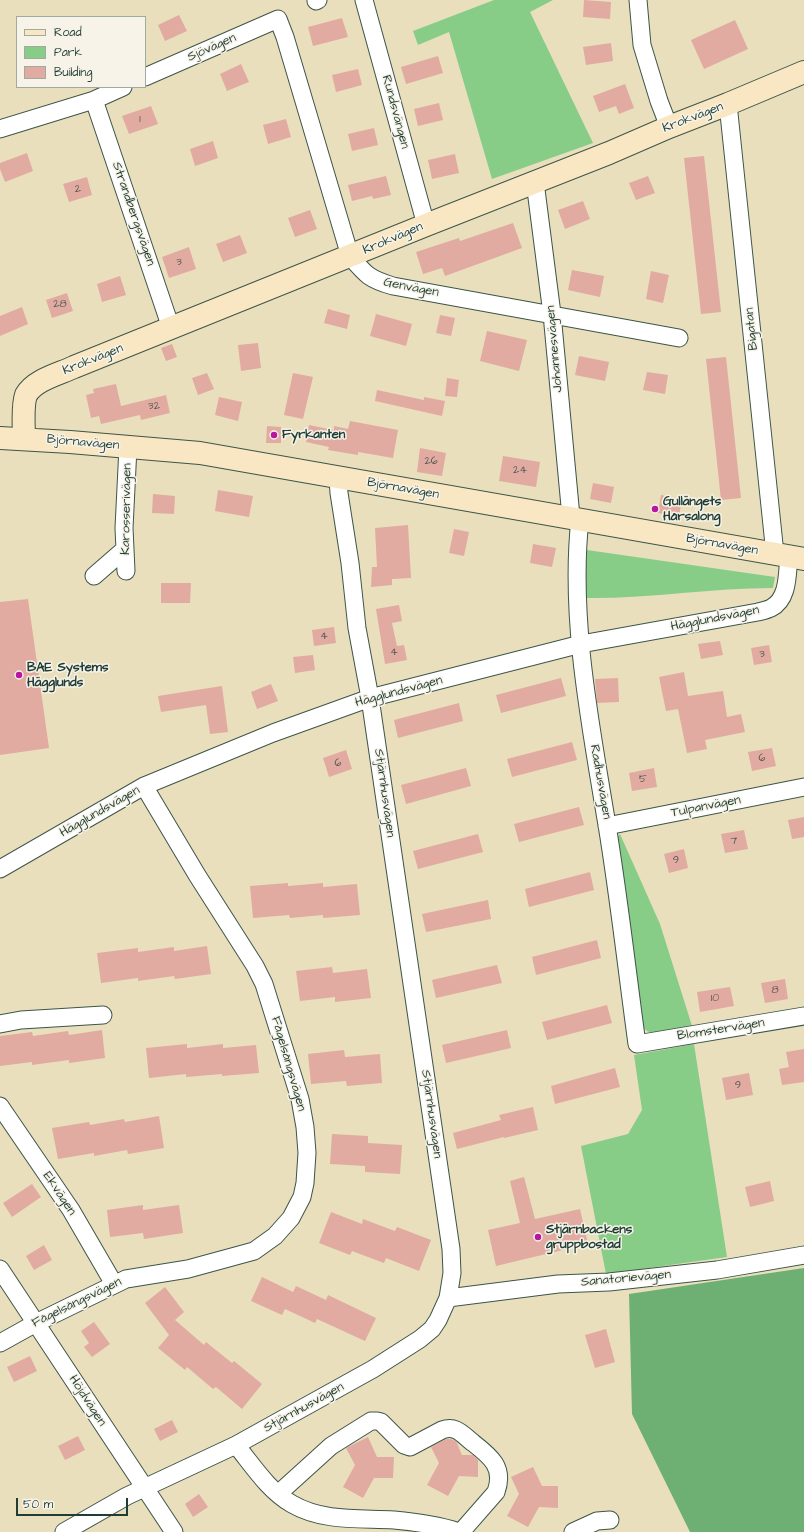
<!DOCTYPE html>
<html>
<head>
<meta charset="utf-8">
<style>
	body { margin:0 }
	#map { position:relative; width:804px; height:1532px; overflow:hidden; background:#e9dfbc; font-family:"Architects Daughter",sans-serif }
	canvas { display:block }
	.legend { position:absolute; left:16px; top:16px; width:130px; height:72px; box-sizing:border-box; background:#f7f3e8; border:1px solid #a1aaa0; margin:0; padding:5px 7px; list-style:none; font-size:12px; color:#1f3d34 }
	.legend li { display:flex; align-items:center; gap:8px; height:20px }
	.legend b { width:20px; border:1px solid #a1aaa0 }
	.scale { position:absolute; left:16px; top:1498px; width:112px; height:18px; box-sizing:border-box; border:2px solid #1f3d34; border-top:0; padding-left:5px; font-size:12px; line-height:14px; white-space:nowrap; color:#1f3d34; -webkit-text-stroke:3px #f7f3e8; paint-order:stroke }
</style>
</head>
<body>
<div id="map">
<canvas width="804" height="1532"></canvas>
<ul class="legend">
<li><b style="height:5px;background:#f9e7c3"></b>Road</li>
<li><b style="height:11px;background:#88cd87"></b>Park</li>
<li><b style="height:11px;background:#e1aba1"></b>Building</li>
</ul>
<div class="scale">50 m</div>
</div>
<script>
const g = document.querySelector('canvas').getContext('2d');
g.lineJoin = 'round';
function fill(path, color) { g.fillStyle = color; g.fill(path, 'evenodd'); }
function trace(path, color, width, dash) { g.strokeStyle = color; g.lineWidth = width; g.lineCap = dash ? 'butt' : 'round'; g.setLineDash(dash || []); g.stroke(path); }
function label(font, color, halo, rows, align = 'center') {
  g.font = font + ' "Architects Daughter",sans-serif'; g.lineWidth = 3; g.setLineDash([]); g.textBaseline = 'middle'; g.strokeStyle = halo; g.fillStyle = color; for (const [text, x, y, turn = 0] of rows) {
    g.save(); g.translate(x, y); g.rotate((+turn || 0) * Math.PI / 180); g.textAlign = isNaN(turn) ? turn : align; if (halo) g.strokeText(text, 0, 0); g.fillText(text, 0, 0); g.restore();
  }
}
fill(new Path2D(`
	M494,0H553L530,12L593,143L492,179L449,32L418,45L413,31Z
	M587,550L775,577L773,588C710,588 647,599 584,598Z
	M620,834L660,924L693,1029L658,1036L647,1031L640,1025L617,837Z
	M694,1044L727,1257L606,1274L581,1146L628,1134L642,1110L634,1055Z`), '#88cd87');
fill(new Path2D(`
	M804,1268V1532H690L632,1414L629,1294Z`), '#6eb074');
fill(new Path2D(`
	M584,0L611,2L610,19L583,17Z
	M179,15L187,31L165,41L158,25Z
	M342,18L348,37L313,46L308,27Z
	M735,20L748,49L704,69L691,40Z
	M611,43L613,61L586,65L583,47Z
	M438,56L443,73L406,84L401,67Z
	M241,64L249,82L227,91L220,74Z
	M358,69L362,85L336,92L332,75Z
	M625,84L634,108L619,114L616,106L599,112L593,96Z
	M439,103L443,120L418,126L414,109Z
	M151,106L158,124L129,134L122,116Z
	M286,119L291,137L268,144L263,125Z
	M374,128L378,145L352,151L348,134Z
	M213,141L218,158L195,166L190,149Z
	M27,153L33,171L5,182L0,169V163Z
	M455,154L459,173L432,179L428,160Z
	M704,156L721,312L701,314L684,158Z
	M386,176L391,195L373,199L372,196L352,201L348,185Z
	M648,176L655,193L636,200L629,183Z
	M87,177L92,195L69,202L63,184Z
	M583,201L590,219L565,229L558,210Z
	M310,210L317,229L295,237L288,218Z
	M513,223L522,248L445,276L442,268L423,274L416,252L459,238L460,241Z
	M240,235L247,253L223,262L216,244Z
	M189,247L196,269L169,278L162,257Z
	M572,270L604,276L600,297L568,290Z
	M651,271L669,275L663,303L646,299Z
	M120,276L126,295L102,302L97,284Z
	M67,293L73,311L52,318L46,300Z
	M22,307L28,324L0,336V316Z
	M328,309L350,315L347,329L324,323Z
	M376,314L412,324L406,346L370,336Z
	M440,315L455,318L451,336L436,333Z
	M487,331L527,340L519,371L480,361Z
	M258,343L261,368L241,371L238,345Z
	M172,344L177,357L166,361L161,348Z
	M579,356L609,362L605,381L575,375Z
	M726,357L741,498L721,500L706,359Z
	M647,372L668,375L665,394L643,390Z
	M207,373L214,389L198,395L192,378Z
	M293,373L313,377L303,419L284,415Z
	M447,378L459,380L457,397L445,396Z
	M116,384L121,406L166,395L170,413L141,420L140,415L101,424L99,416L91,418L86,395L94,393L93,389Z
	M377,390L424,400V397L445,401L442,416L375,401Z
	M219,397L242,402L238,421L215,415Z
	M350,421L398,430L393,458L358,452V455L328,450L329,447L306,442L309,425L334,430V426L348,429Z
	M267,426L281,427V443H266Z
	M420,448L446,453L442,476L417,472Z
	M503,456L540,462L536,487L499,481Z
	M593,483L614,487L611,503L590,499Z
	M218,490L253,496L249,517L215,511Z
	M153,494L175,496L174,514L152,513Z
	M661,495L682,499L679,516L658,513Z
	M408,525L411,578L392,579V585L371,587L372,567H377L375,528Z
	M454,529L469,532L464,556L449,553Z
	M533,544L556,548L552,567L530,563Z
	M161,583H191L190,603H161Z
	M28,599L49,748L0,755V602Z
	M399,605L402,621L392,623L397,646L404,645L407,660L385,664L376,609Z
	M334,627L336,643L314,646L312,630Z
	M720,641L723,655L701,659L698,644Z
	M769,645L772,662L754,665L751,648Z
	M313,655L315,670L295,673L293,657Z
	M684,672L688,696L723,691L727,717L741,714L745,732L705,740L707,749L687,753L678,709L666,711L659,677Z
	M561,678L566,696L501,713L496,695Z
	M618,678L619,702L597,703L595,679Z
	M271,684L278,701L257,709L251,692Z
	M222,686L228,732L210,734L206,705L161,712L158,696Z
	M459,703L463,721L398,738L394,720Z
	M572,742L577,760L512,777L507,759Z
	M772,748L776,766L752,771L748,752Z
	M346,750L352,769L329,777L323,758Z
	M466,768L471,786L406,804L401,785Z
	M654,768L657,787L632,791L629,773Z
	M579,807L584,825L519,842L514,824Z
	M804,817V837L792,839L788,820Z
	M744,830L748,849L725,853L721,834Z
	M478,834L483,852L418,869L413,851Z
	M684,849L688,868L669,873L664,854Z
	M590,872L594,890L529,907L525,889Z
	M288,883V886L323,883V887L357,884L360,915L323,918V915L290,918L289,915L253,918L250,886Z
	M488,900L491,919L426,932L422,914Z
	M597,940L601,958L536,975L532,957Z
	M207,946L211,974L175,979L174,976L138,981V978L101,983L97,953L138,948V952L174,947V951Z
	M497,965L502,983L436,998L432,980Z
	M332,967L333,973L367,969L371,998L335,1002V997L300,1001L296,971Z
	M785,979L788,999L765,1003L761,983Z
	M730,987L734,1006L700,1012L697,992Z
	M607,1005L612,1023L547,1040L542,1022Z
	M102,1030L105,1058L69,1063V1060L32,1065V1062L0,1066V1036L32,1032L33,1036L68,1031L69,1035Z
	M507,1030L511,1048L446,1063L442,1045Z
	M187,1044V1048L223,1044V1048L256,1045L259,1073L222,1076V1074L186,1077V1074L149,1078L146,1048Z
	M804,1049V1082L782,1085L779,1069L789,1067L786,1052Z
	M344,1050L345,1057L380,1054L382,1083L347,1086L346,1081L311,1084L308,1054Z
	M615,1068L620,1087L555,1104L551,1086Z
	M749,1073L753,1095L726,1100L722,1078Z
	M533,1107L538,1130L504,1138V1137L457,1149L453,1133L501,1120L499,1115Z
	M159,1116L164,1148L128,1154L127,1150L94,1156V1153L58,1159L52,1128L89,1122L90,1125L124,1119L125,1122Z
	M332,1134L368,1136V1143L402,1145L400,1174L365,1172V1166L330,1164Z
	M524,1177L535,1219L580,1209L588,1244L496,1266L488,1230L520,1223L510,1181Z
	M770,1181L774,1201L750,1207L745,1187Z
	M32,1184L41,1197L12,1217L3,1203Z
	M143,1205V1210L179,1205L183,1233L144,1239L143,1233L110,1237L107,1210Z
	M331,1212L362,1224L363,1219L395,1231L397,1227L431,1240L419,1271L386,1258L384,1263L352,1251L350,1255L319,1243Z
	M44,1245L52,1260L34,1270L26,1256Z
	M262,1277L293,1292L296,1286L326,1300L328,1295L376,1318L365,1341L317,1319L315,1323L285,1309L282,1315L251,1301Z
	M165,1287L184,1312L175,1320L204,1345L206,1342L232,1363L234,1361L262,1384L242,1409L216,1387L213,1389L187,1367L185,1370L158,1348L169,1335L145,1303Z
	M94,1322L110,1344L92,1357L84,1347L89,1343L81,1331Z
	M606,1329L615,1362L595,1368L585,1335Z
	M30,1356L37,1371L14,1382L7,1367Z
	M172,1420L178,1432L160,1441L154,1429Z
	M78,1436L85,1450L65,1460L58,1446Z
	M368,1437L377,1457H394L393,1478H374L363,1498L343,1487L355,1465L346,1448Z
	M446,1439H450L456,1441L462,1455H473L478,1460V1477L459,1476L448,1496L427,1485L439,1463L431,1447Z
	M533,1467L542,1486H558V1508L539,1507L528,1527L507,1516L519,1494L511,1477Z
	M199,1494L208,1507L193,1517L185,1504Z`), '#e1aba1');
const street = new Path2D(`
	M364,0L426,225
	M638,0L642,45L659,101L669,127
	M316,1L318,0
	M145,77L278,19L285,37L350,256C366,275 369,279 393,286L679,338
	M94,100L171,328
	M728,104L775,554
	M0,129L94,100L123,87
	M535,182L552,314L571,517
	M580,519C569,619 591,727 607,825C619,898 627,971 637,1044L804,1016
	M126,571L124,528L128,447
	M94,576L125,549
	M607,826L804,787
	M0,869L144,786L273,733L370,698L581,644L758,612C762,611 767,610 771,608C789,599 787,573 789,556
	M0,1024L21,1020L103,1015
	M0,1106L71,1210L114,1284
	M0,1269L174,1532
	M448,1298L558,1284L609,1282L717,1270L804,1255
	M0,1343L36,1323L126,1279L188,1269L254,1251L275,1236L291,1218L302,1197L305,1183L307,1153L305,1127L300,1099L264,984L255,966L197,875L144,786
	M236,1445C253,1466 269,1491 292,1504C323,1522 360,1518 394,1520C416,1522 438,1525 459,1532
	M278,1494L331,1446L371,1421H377L381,1422L404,1445L410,1447L442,1430C456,1425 462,1434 472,1442C490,1456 505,1467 496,1492L461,1532
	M64,1532L127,1496L236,1445L373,1369L420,1339L432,1329L438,1320L448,1298L452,1273L451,1249L370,698L357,628L350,563L339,493L338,478
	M573,1532L597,1521L610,1520`);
const secondary = new Path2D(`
	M0,438L70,442L200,453L804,559
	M24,439C24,427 22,406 26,395C34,380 59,374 74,367L426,225L609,153L669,127L728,104L804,72`);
trace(street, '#3d5548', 19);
trace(secondary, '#3d5548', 24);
trace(street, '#fff', 17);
trace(secondary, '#f9e7c3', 22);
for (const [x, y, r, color] of [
	[274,435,4,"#b5179e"],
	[655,509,4,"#b5179e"],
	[19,675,4,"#b5179e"],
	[538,1237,4,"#b5179e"]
]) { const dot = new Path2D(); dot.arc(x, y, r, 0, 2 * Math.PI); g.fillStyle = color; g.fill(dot); trace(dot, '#f7f3e8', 1.5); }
label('11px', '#50584f', null, [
	["1",140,120],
	["2",78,190],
	["3",179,263],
	["28",60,305],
	["32",154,407],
	["26",431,462],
	["24",520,471],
	["4",324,637],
	["4",394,653],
	["3",762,655],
	["6",762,759],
	["6",338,764],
	["5",643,780],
	["7",734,842],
	["9",676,861],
	["8",775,991],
	["10",715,999],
	["9",738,1086]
]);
label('13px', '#1f3d34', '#f7f3e8', [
	["Sjövägen",212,48,-24],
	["Rundsvängen",395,112,75],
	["Krokvägen",693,118,-21],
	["Strandbergsvägen",133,214,71],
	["Krokvägen",393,239,-23],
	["Genvägen",411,288,11],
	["Bigatan",752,329,-96],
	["Johannesvägen",555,349,-95],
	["Krokvägen",93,360,-22],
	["Björnavägen",83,443,5],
	["Björnavägen",403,489,10],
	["Karosserivägen",127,509,-89],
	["Björnavägen",722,545,10],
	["Hägglundsvägen",715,619,-11],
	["Hägglundsvägen",399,692,-15],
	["Radhusvägen",600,782,80],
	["Stjärnhusvägen",384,793,82],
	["Tulpanvägen",706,807,-11],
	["Hägglundsvägen",100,812,-30],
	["Blomstervägen",721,1030,-9],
	["Fågelsångsvägen",288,1064,74],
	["Stjärnhusvägen",431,1114,82],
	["Ekvägen",59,1194,56],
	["Sanatorievägen",626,1279,-5],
	["Fågelsångsvägen",77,1303,-26],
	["Höjdvägen",87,1401,57],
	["Stjärnhusvägen",304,1408,-29]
]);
label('bold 13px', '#1f3d34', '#f7f3e8', [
	["Fyrkanten",282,435],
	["Gullängets",663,502],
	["Hårsalong",663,517],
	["BAE Systems",27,668],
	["Hägglunds",27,683],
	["Stjärnbackens",546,1230],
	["gruppbostad",546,1245]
], 'left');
</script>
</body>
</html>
